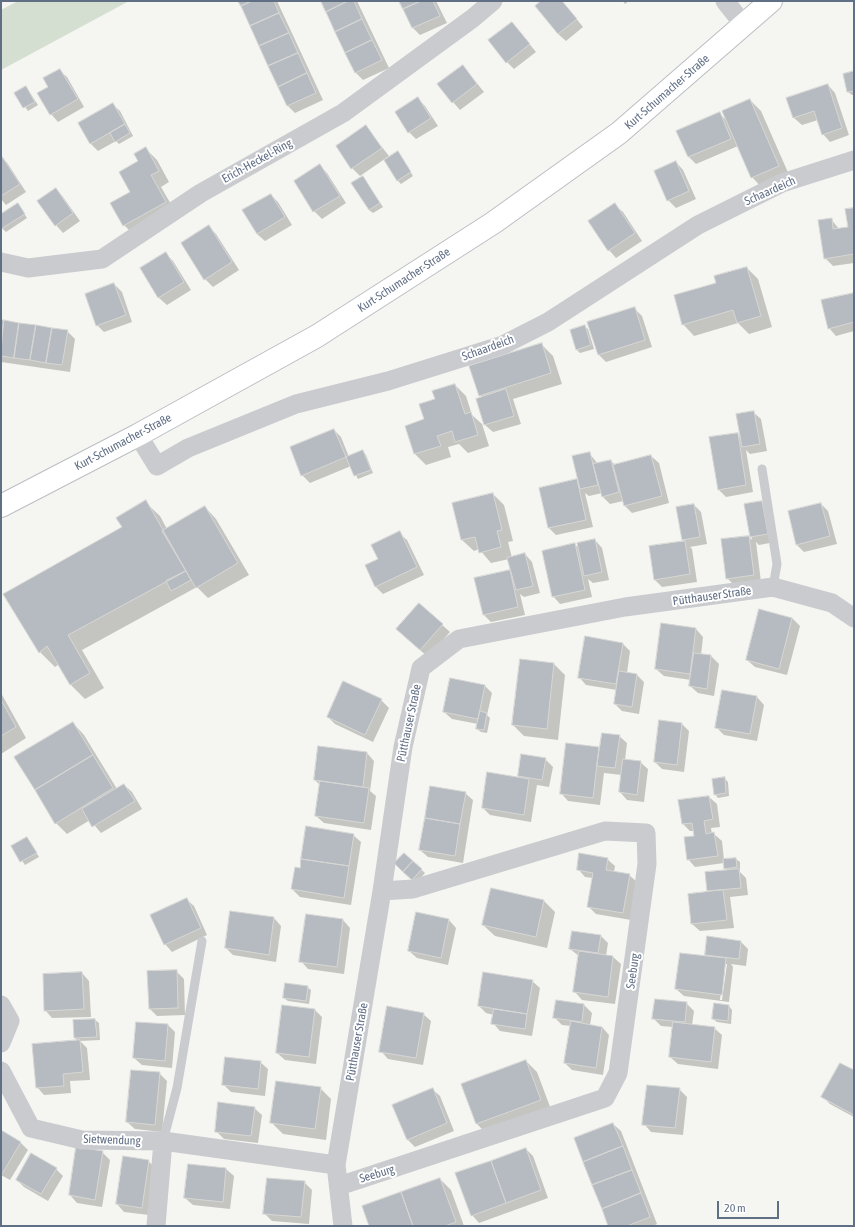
<!DOCTYPE html>
<html>
<head>
<meta charset="utf-8">
<style>
	body { margin:0 }
	#map { position:relative; width:855px; height:1227px; overflow:hidden; background:#f5f5f1; font-family:"Asap Condensed",sans-serif }
	canvas { display:block }
	.frame { position:absolute; inset:0; border:2px solid #616f85; pointer-events:none }
	.scale { position:absolute; left:717px; top:1201px; width:62px; height:18px; box-sizing:border-box; border:2px solid #616f85; border-top:0; padding-left:5px; font-size:12px; line-height:14px; white-space:nowrap; color:#616f85; -webkit-text-stroke:3px #fff; paint-order:stroke }
</style>
</head>
<body>
<div id="map">
<canvas width="855" height="1227"></canvas>
<div class="frame"></div>
<div class="scale">20 m</div>
</div>
<script>
const g = document.querySelector('canvas').getContext('2d');
g.lineJoin = 'round';
function fill(path, color) { g.fillStyle = color; g.fill(path, 'evenodd'); }
function trace(path, color, width, dash) { g.strokeStyle = color; g.lineWidth = width; g.lineCap = dash ? 'butt' : 'round'; g.setLineDash(dash || []); g.stroke(path); }
function label(font, color, halo, rows, align = 'center') {
  g.font = font + ' "Asap Condensed",sans-serif'; g.lineWidth = 4; g.setLineDash([]); g.textBaseline = 'middle'; g.strokeStyle = halo; g.fillStyle = color; for (const [text, x, y, turn = 0] of rows) {
    g.save(); g.translate(x, y); g.rotate((+turn || 0) * Math.PI / 180); g.textAlign = isNaN(turn) ? turn : align; if (halo) g.strokeText(text, 0, 0); g.fillText(text, 0, 0); g.restore();
  }
}
fill(new Path2D(`
	M18,1H129L1,70V10Z`), '#d4ded1');
fill(new Path2D(`
	M239,1H277L323,100L295,113L288,106Z
	M322,1H357L389,68L363,80L355,72Z
	M400,1H436L447,23L420,35L413,28Z
	M542,1H562L583,27L566,41L558,34Z
	M623,1H629L625,4Z
	M512,23L536,52L514,69L507,62Z
	M463,66L484,92L460,110L453,102Z
	M59,70L67,77L84,107L58,122L51,114L50,87Z
	M854,72V95H852L848,92Z
	M828,85L835,93L849,135L830,142L823,134L818,120L802,125L794,118Z
	M26,87L38,105L28,111L16,93Z
	M418,99L425,106L438,126L416,139L409,132Z
	M750,100L761,111L790,177L763,189L752,177L738,146L696,164L689,157L677,132L719,113L727,121Z
	M112,104L120,111L133,136L119,144L116,141L98,151L91,144L79,124Z
	M366,127L389,156L360,176L352,168Z
	M146,149L157,160L169,182L161,187L176,213L135,236L124,225L139,162Z
	M1,156L8,164L26,192L6,205L1,199Z
	M401,156L413,176L401,184L397,180Z
	M676,162L683,170L696,199L676,208L668,200Z
	M320,166L327,173L346,203L322,219L314,211L295,182Z
	M363,177L383,207L373,213L369,210Z
	M56,189L63,197L80,221L63,233L56,225Z
	M271,195L278,202L292,225L265,241L257,234L244,211Z
	M615,205L623,212L642,241L616,258L609,250Z
	M21,208L27,218L6,232L1,227V216Z
	M854,209V263L833,266L825,258L831,219L839,229L849,228Z
	M209,227L216,234L239,270L213,287L205,279L182,244Z
	M166,254L173,261L191,290L167,305L159,298L141,269Z
	M747,268L758,279L772,327L749,334L738,323L694,336L683,324L717,284Z
	M114,284L122,292L132,322L104,332L97,325Z
	M854,294V331L836,336L829,328Z
	M635,309L642,316L652,347L606,362L598,354Z
	M1,321L67,331L75,339L70,372L1,362Z
	M584,326L588,329L594,349L580,353L577,350Z
	M541,344L553,356L562,384L513,399L521,424L493,432L485,425L477,399L482,397L480,395Z
	M455,385L466,396L472,415L482,424L489,446L468,453L459,444L448,447L451,457L426,465L415,454L426,420L436,400Z
	M753,412L761,419L767,451L750,454L746,450L753,492L726,497L718,489L737,434L741,438Z
	M334,430L341,437L349,457L362,451L366,455L373,473L358,479L351,466L310,483L302,475Z
	M589,453L598,464L611,461L615,465L651,456L659,463L669,503L632,513L625,506L623,501L610,504L603,497L602,493L589,496L585,493L593,527L556,535L549,528L577,480L580,484Z
	M493,494L504,505L513,541L508,542L512,558L525,554L532,562L540,593L524,597L520,594L525,615L491,622L484,615L475,578L509,571L512,574L509,559L491,563L479,549L474,551L462,540Z
	M145,502L160,516L167,529L205,507L216,519L249,575L208,598L197,587L82,650L104,688L85,699L70,684L59,664L55,667L40,652L124,527Z
	M762,502L770,510L775,542L759,545L756,542L761,582L735,586L727,578L749,537L752,540L746,505Z
	M821,504L828,511L837,544L804,552L797,545Z
	M694,505L701,512L707,544L690,547L692,549L697,582L662,587L654,579L685,542L683,540Z
	M399,533L407,540L424,575L383,594L376,587L379,560Z
	M595,540L602,548L609,580L593,583L588,579L592,597L560,604L553,596L575,545L580,549Z
	M419,604L450,632L428,657L405,637Z
	M760,610L792,618L800,626L787,675L755,667L747,660Z
	M662,625L696,629L703,637L701,655L711,656L719,664L714,696L698,693L690,686L691,680L664,676L656,669Z
	M586,637L623,644L630,651L627,673L637,675L644,682L639,714L622,711L615,704L617,690L586,685L579,677Z
	M554,664L565,675L558,740L524,736L513,725Z
	M344,683L381,700L389,708L373,742L335,724L328,717Z
	M484,685L492,693L487,715L490,718L487,733L481,732L477,729L478,724L452,719L444,712Z
	M1,693L26,738L1,754Z
	M757,697L764,705L757,741L724,735L716,727Z
	M73,723L84,735L117,789L124,785L132,792L142,809L101,833L90,820L67,834L56,823Z
	M682,724L689,731L684,772L662,769L655,762Z
	M619,736L627,743L625,760L640,762L648,769L644,802L627,800L620,792L622,775L604,773L600,805L568,801L561,793L566,744L601,748Z
	M367,753L374,761L370,791L376,796L371,830L324,823L316,816L320,785L315,780Z
	M522,756L545,759L553,767L549,787L537,785L531,822L490,815L483,808L518,778Z
	M724,778L728,782L729,796L718,798L715,794Z
	M465,793L473,800L463,863L428,857L420,850Z
	M709,797L717,804L720,827L711,828L712,834H714L722,841L724,860L736,859L740,862V872L746,878L748,895L730,897L734,928L700,931L692,924L689,895L708,893L706,873L728,871L725,868L724,863L695,867L688,859L695,837L694,831H690L683,824L679,801Z
	M353,835L361,842L351,905L300,897L292,889L301,869Z
	M27,838L39,857L25,865L12,846Z
	M404,854L425,873L416,883L395,863Z
	M607,859L615,866L614,872L629,875L637,882L631,920L596,914L589,907L593,878L585,877L578,869Z
	M186,899L194,906L207,935L172,952L165,944Z
	M543,900L555,912L547,948L495,936L483,925Z
	M231,912L274,918L281,926L276,962L233,955L226,948Z
	M417,913L449,920L456,928L448,965L417,958L409,951Z
	M307,915L343,920L350,928L344,974L308,969L301,961Z
	M601,936L608,943L606,956L613,957L621,964L615,1004L582,1000L575,992L579,956L570,949Z
	M708,937L741,942L748,949L746,966L731,964L733,967L729,1002L684,996L676,989L709,957L706,954ZM724,964H727L722,1000H720Z
	M176,971L184,979L185,1015L157,1016L150,1009Z
	M82,973L89,981L91,1017L52,1018L45,1010Z
	M532,981L540,988L532,1036L500,1031L493,1023L494,1015L486,1013L479,1006Z
	M307,987L311,990L309,1004L288,1001L284,998Z
	M557,1001L584,1005L592,1013L590,1025L602,1027L609,1035L603,1075L572,1070L565,1063L571,1026L562,1025L554,1017Z
	M686,1003L694,1011L692,1025L714,1028L722,1035L718,1069L678,1064L670,1057L673,1027L661,1026L653,1018Z
	M729,1006L732,1010L731,1024L717,1022L713,1019Z
	M315,1010L322,1017L316,1064L285,1060L277,1053Z
	M423,1014L431,1021L423,1065L388,1059L381,1051Z
	M95,1020L99,1023L100,1040L80,1041L87,1048L90,1080L70,1081L71,1093L44,1095L37,1087L78,1041L75,1038Z
	M168,1025L175,1032L172,1068L142,1065L134,1058Z
	M526,1061L537,1072L552,1112L488,1135L477,1124L462,1085Z
	M260,1062L268,1069L265,1096L231,1092L223,1084Z
	M854,1071V1117L830,1104L823,1097Z
	M159,1073L167,1081L162,1132L135,1129L127,1122Z
	M320,1088L331,1099L326,1140L283,1134L272,1123Z
	M432,1089L440,1096L454,1131L415,1147L408,1140L393,1106Z
	M679,1089L687,1097L683,1135L651,1132L644,1124Z
	M254,1108L262,1115L258,1143L224,1139L216,1131Z
	M613,1124L621,1131L657,1224L653,1226H609Z
	M1,1131L21,1143L28,1150L10,1180L1,1175Z
	M526,1149L533,1156L548,1198L479,1223L472,1215Z
	M102,1152L110,1160L102,1207L77,1203L70,1195Z
	M148,1161L156,1168L149,1215L124,1212L117,1204Z
	M189,1165L226,1169L234,1176L230,1209L193,1205L185,1198Z
	M56,1169L63,1176L48,1201L24,1187L17,1180Z
	M440,1179L451,1190L464,1226H370Z
	M304,1182L312,1190L309,1224L272,1221L264,1213Z`), '#0003');
const building = new Path2D(`
	M238,1H252L241,6Z
	M252,1H274L279,13L250,26L241,6Z
	M321,1H348L326,12Z
	M348,1H354L362,19L335,32L326,12Z
	M399,1H421L403,9Z
	M421,1H433L440,16L412,28L403,9Z
	M541,1H562L577,19L558,34L535,6Z
	M279,13L289,33L259,46L250,26Z
	M362,19L372,40L345,53L335,32Z
	M512,22L530,44L506,63L488,40Z
	M289,33L298,53L268,66L259,46Z
	M372,40L382,60L355,73L345,53Z
	M298,53L307,73L278,87L268,66Z
	M463,65L477,84L452,103L437,84Z
	M60,69L78,99L50,115L37,93L48,87L43,78Z
	M854,71V91L847,92L843,74Z
	M307,73L316,93L287,106L278,87Z
	M828,84L842,128L822,135L814,111L793,118L786,98Z
	M26,86L35,102L23,108L14,93Z
	M418,97L431,118L408,133L395,112Z
	M750,99L779,166L751,178L722,111Z
	M113,103L125,124L90,144L78,123Z
	M720,112L731,139L688,157L676,131Z
	M125,124L130,133L115,142L110,133Z
	M366,125L382,148L351,169L336,146Z
	M146,147L159,171L151,175L166,202L123,226L110,203L130,192L119,172L138,161L134,154Z
	M398,151L411,172L397,181L384,160Z
	M1,155L20,184L1,196Z
	M676,161L689,191L667,201L654,171Z
	M320,164L340,196L313,212L294,181Z
	M363,176L380,203L369,210L351,183Z
	M56,188L73,213L55,226L37,201Z
	M271,194L285,217L257,234L242,210Z
	M18,203L25,214L1,229V214Z
	M615,203L635,233L608,251L588,221Z
	M854,208V254L824,259L818,220L832,218L833,229L848,227L845,209Z
	M209,225L232,262L204,280L181,243Z
	M166,252L184,282L158,298L140,268Z
	M747,267L761,316L737,323L733,310L682,325L674,295L716,283L714,276Z
	M114,283L126,315L96,326L85,294Z
	M854,293V322L828,329L821,300Z
	M635,307L645,340L598,355L587,322Z
	M1,320H4L1,338Z
	M4,320L19,323L14,358L1,356Z
	M19,323L36,325L30,360L14,358Z
	M36,325L52,328L46,363L30,360Z
	M585,325L591,345L576,350L570,330Z
	M52,328L68,330L62,365L46,363Z
	M542,343L551,373L479,396L469,366Z
	M455,384L465,414L471,412L478,435L455,442L452,431L437,436L441,446L414,454L405,426L424,419L419,404L435,399L432,391Z
	M506,389L514,416L484,425L476,399Z
	M754,411L760,444L742,447L736,414Z
	M334,429L346,457L301,476L290,447Z
	M738,433L746,485L718,490L709,437Z
	M363,450L371,470L354,476L346,457Z
	M590,452L598,485L580,489L572,456Z
	M651,455L662,496L624,506L613,465Z
	M611,460L619,492L602,497L593,464Z
	M577,479L586,520L548,528L539,488Z
	M493,493L502,530L497,531L501,547L479,553L475,537L461,540L452,503Z
	M146,500L186,571L68,635L90,673L70,685L47,646L39,653L3,594L122,527L116,518Z
	M762,501L768,534L750,537L744,504Z
	M821,503L830,536L796,545L788,511Z
	M694,504L700,537L682,540L676,507Z
	M205,506L238,563L196,588L162,531Z
	M400,531L417,567L375,587L365,565L378,559L371,545Z
	M749,536L754,575L726,579L721,539Z
	M595,539L602,572L584,576L577,543Z
	M685,541L690,574L654,580L649,546Z
	M575,543L585,590L552,597L542,551Z
	M525,553L533,586L516,590L507,558Z
	M510,570L518,607L483,615L474,578Z
	M186,571L191,580L171,591L166,581Z
	M419,603L443,624L420,650L396,629Z
	M759,609L792,618L779,669L746,660Z
	M661,623L696,628L690,674L655,669Z
	M585,636L623,643L616,684L578,678Z
	M694,653L711,655L707,689L689,686Z
	M520,659L554,663L547,729L512,725Z
	M619,671L637,674L632,707L614,704Z
	M450,678L485,685L478,719L443,712Z
	M343,681L382,699L365,735L327,717Z
	M722,690L757,696L750,734L715,728Z
	M1,700L16,727L1,736Z
	M480,711L487,713L484,730L476,729Z
	M659,720L682,723L677,765L654,762Z
	M73,722L93,755L35,790L14,757Z
	M602,733L620,735L615,768L597,766Z
	M566,743L599,747L593,798L560,794Z
	M318,746L367,752L363,787L314,780Z
	M521,754L546,758L542,780L518,776Z
	M93,755L113,788L55,824L35,790Z
	M623,759L641,761L637,795L619,792Z
	M487,772L529,779L524,815L482,808Z
	M725,777L726,793L714,795L712,779Z
	M320,781L369,788L364,823L315,816Z
	M124,784L135,801L92,827L82,809Z
	M430,786L466,792L460,824L425,818Z
	M709,796L713,819L704,821L706,834L714,832L718,856L687,860L684,837L694,836L692,823L682,824L678,800Z
	M425,818L460,824L455,856L419,850Z
	M306,826L354,834L349,866L301,859Z
	M27,837L37,853L20,862L11,846Z
	M404,853L413,861L403,872L394,863Z
	M579,853L608,858L606,870L630,874L623,913L587,907L593,873L577,870Z
	M736,858L737,867L724,869L723,859Z
	M301,859L349,866L344,898L291,889L295,867L300,868Z
	M413,861L422,869L412,880L403,872Z
	M739,869L741,888L707,891L705,872Z
	M491,888L544,900L536,937L482,925Z
	M723,890L727,920L691,924L688,894Z
	M187,898L201,928L164,945L150,915Z
	M230,911L274,917L269,955L225,948Z
	M416,912L449,919L441,958L408,951Z
	M306,914L343,919L337,967L299,962Z
	M572,931L601,935L598,953L569,949Z
	M707,936L741,941L739,959L705,955Z
	M579,951L613,956L608,997L573,992Z
	M680,953L726,958L722,995L675,989Z
	M177,970L178,1008L149,1009L147,971Z
	M82,972L84,1009L44,1011L43,974Z
	M483,972L533,980L527,1014L478,1006Z
	M285,983L308,986L306,1001L283,998Z
	M655,999L687,1002L685,1022L652,1019Z
	M556,1000L584,1004L582,1022L553,1018Z
	M714,1003L729,1005L728,1021L712,1019Z
	M282,1005L315,1009L309,1057L276,1053Z
	M387,1006L424,1013L416,1058L379,1052Z
	M494,1009L527,1014L525,1029L491,1024Z
	M95,1019L97,1037L74,1038L73,1020Z
	M571,1021L602,1027L596,1068L564,1063Z
	M136,1022L168,1024L165,1061L133,1058Z
	M673,1022L715,1027L711,1062L669,1057Z
	M80,1040L83,1072L63,1074L64,1086L36,1088L32,1044Z
	M225,1057L261,1061L258,1089L222,1085Z
	M526,1060L541,1100L476,1124L461,1084Z
	M840,1063L854,1070V1115L821,1097Z
	M131,1070L160,1072L155,1125L126,1122Z
	M276,1081L321,1087L315,1129L270,1123Z
	M647,1085L680,1088L675,1128L642,1125Z
	M433,1088L447,1123L407,1140L392,1105Z
	M218,1102L255,1107L251,1136L215,1132Z
	M613,1123L623,1146L583,1162L574,1138Z
	M1,1130L21,1142L2,1174L1,1173Z
	M623,1146L632,1170L592,1185L583,1162Z
	M76,1147L103,1151L95,1200L69,1195Z
	M526,1148L541,1190L506,1203L491,1161Z
	M31,1153L57,1168L41,1194L16,1180Z
	M123,1156L149,1160L142,1208L116,1204Z
	M491,1161L506,1203L471,1216L455,1173Z
	M188,1164L226,1168L223,1202L184,1198Z
	M632,1170L641,1193L602,1209L592,1185Z
	M267,1178L305,1181L301,1217L263,1214Z
	M440,1178L456,1222L445,1226H413L401,1192Z
	M401,1192L413,1226H369L362,1206Z
	M641,1193L650,1217L627,1226H608L602,1209Z`);
fill(building, '#b6bbc1');
trace(building, '#d6d7d4', 1);
const secondary = new Path2D(`
	M1,506L138,435L317,336L493,223L619,133L771,1`);
trace(secondary, '#bbbec3', 24);
trace(new Path2D(`
	M762,469L777,564L773,587
	M163,1141L177,1088L202,941`), '#c9cbcf', 9);
trace(new Path2D(`
	M725,1L744,25
	M1,262L28,268L102,259L201,193L343,113L473,18L493,1
	M138,435L157,466L188,448L296,404L388,381L503,345L548,322L698,225L782,183L854,160
	M1,1005L10,1021L1,1043
	M1,1071L31,1128L82,1140L163,1141L336,1165
	M339,1186L605,1098L618,1073L647,864L646,833L605,831L413,889L382,891
	M156,1226L163,1141
	M343,1226L336,1165L382,891L403,747L421,668L459,639L625,607L773,587L832,603L854,618`), '#c9cbcf', 19);
trace(secondary, '#fff', 22);
label('12px', '#616f85', '#fff', [
	["Kurt-Schumacher-Straße",667,92,-41],
	["Erich-Heckel-Ring",257,161,-29],
	["Schaardeich",770,191,-24],
	["Kurt-Schumacher-Straße",404,280,-33],
	["Schaardeich",488,348,-20],
	["Kurt-Schumacher-Straße",123,442,-28],
	["Pütthauser Straße",712,596,-8],
	["Pütthauser Straße",409,723,-78],
	["Seeburg",633,971,-82],
	["Pütthauser Straße",357,1042,-80],
	["Sietwendung",112,1140,2],
	["Seeburg",377,1174,-17]
]);
</script>
</body>
</html>
